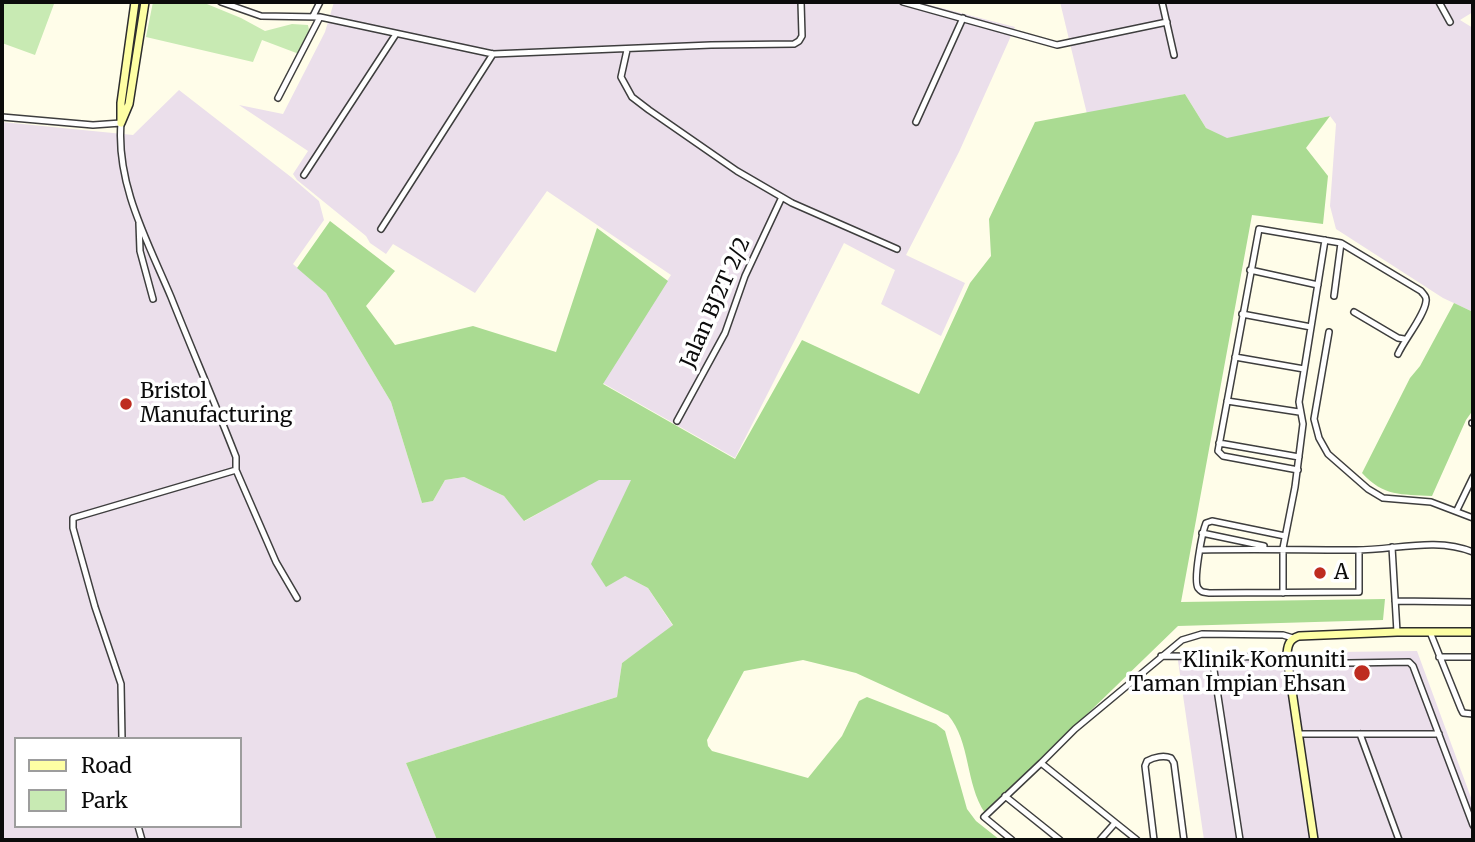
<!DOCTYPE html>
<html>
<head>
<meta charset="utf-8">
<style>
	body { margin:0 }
	#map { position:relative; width:1475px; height:842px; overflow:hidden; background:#fffde9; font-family:Merriweather,serif }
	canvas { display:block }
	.frame { position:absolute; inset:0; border:4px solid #0b0b0b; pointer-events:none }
	.legend { position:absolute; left:14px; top:737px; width:228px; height:91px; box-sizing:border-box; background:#fff; border:2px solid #9d9d9d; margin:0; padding:9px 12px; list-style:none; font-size:21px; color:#0b0b0b }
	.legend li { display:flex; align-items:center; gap:14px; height:35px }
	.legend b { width:35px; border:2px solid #9d9d9d }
</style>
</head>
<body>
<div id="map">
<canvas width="1475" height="842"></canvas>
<div class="frame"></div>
<ul class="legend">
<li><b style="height:9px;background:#feffa4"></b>Road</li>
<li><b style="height:19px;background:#c8eab3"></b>Park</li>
</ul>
</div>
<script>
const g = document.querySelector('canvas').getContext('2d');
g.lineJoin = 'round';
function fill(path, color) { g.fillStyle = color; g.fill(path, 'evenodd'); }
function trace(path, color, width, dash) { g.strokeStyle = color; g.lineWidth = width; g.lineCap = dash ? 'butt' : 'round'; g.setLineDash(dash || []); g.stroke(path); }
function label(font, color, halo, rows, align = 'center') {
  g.font = font + ' Merriweather,serif'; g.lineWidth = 7; g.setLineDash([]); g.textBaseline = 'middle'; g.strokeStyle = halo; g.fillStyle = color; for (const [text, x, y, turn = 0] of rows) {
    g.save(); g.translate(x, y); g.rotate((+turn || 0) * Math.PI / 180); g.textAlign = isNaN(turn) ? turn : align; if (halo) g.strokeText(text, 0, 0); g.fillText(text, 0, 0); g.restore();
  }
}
fill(new Path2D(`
	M334,2H918L1015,27L959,152L906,255L965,283L941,336L881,304L895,270L844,243L735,458L601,382L671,275L547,191L475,293L393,244L386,254L370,243L366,236L297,180L293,174L308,151L239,105L283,114L325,32Z
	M1060,2H1473V12L1460,20L1473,28V312L1443,298L1336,229L1330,206L1336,124L1330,116L1227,139L1206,128L1185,94L1087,114Z
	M179,90L291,177L319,201L324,220L293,264L326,293L391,402L422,503L433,501L445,480L464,477L504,496L525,521L599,479L632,480L625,576L648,588L673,626L622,663L617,697L406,763L437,840H2V122L133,135ZM16,739H240V826H16Z
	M1417,651L1473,803V840H1204L1177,654Z`), '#ebdfeb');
fill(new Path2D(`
	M2,2H49L54,4L35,55L2,43Z
	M153,2H202L241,18L265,31L292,24L308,25L309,30L299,54L262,40L253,62L146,37Z`), '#c8eab3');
fill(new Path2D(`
	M1185,94L1206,128L1227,138L1330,116L1306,148L1328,176L1323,224L1252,215L1181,602L1385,599L1383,620L1178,626L985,813C965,783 971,742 948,715L856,673L803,660L744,671L707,740L708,746L712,751L808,778L842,736L859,701L867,697L936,724L945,731L967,809L976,821L1000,840H437L406,763L617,697L622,663L673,625L648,588L625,576L606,587L591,564L631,480H599L524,521L504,496L464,477L445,480L433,501L422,503L391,402L326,293L297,268L330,221L395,271L366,306L395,345L473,326L556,352L597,228L668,281L603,384L735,459L802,340L919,394L970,283L991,256L989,219L1035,122Z
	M1454,303L1473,312V410L1466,420L1432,496C1401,494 1384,497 1362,473L1410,378L1420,366Z`), '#aadb92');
const street = new Path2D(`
	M221,2L261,16L320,17L493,54L711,45L794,44L799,41L802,36L801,2
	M903,2L1057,45L1167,22
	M1162,2L1174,55
	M1439,2L1450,22
	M313,16L320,2
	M627,50L621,77L632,97L649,110L737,171L792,203L897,249
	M278,98L320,17
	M2,117L93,125L121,123C116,185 148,242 171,297C192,350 215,403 236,457V470L276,562L297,598
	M916,122L963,18
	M304,175L396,34
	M139,223L140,251L153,299
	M381,229L493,54
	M1250,270L1318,285
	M1334,296L1341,243
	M1354,312L1398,338L1404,339
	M1242,314L1311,327
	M1329,332L1314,419L1319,438L1328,454L1368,489L1383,498L1431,502L1473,518
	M1235,357L1304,369
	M1227,401L1299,412
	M677,421L725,333L745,276L782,197
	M1472,423H1473
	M1219,443L1299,457
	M1298,470L1223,456L1218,451L1259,229L1341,243L1421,291C1424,295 1427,296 1426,301C1425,315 1404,340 1398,354
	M1457,510L1473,477
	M1202,533L1264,546
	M1285,536L1212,521L1206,523C1202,533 1193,580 1198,588C1202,593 1203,592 1209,593L1359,592V550
	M1392,547L1397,632
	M1200,550C1252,549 1304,550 1356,550C1396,550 1435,537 1473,552
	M1283,593V548L1295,487L1303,424L1299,402L1325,240
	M1395,601L1473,602
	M1430,632L1461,709L1463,713L1473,714
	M1161,656L1287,657
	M1212,657L1240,840
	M1439,657H1473
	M1288,664L1409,662L1413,666L1473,825
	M1298,734H1439
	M1360,734L1399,840
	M122,739L121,684L95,607L73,528V518L236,470
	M1041,763L1075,729L1182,640L1202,634L1283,635L1293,638
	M1005,796L1060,840
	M138,826L142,840
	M1012,840L984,817L1041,763L1137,840
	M1100,840L1115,823
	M1154,840L1145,766L1147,761C1154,757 1164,755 1171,758L1174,763L1184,840`);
const secondary = new Path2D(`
	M121,122V103L135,2
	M121,123L129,104L145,2
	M1314,840L1287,657C1287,646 1289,639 1299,636L1397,632H1473`);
trace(street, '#3e3e3e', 8);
trace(secondary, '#2d2d2d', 10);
trace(street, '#fff', 5);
trace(secondary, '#feffa4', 7);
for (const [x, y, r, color] of [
	[126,404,7,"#be2c20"],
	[1320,573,7,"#be2c20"],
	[1362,673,9,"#be2c20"]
]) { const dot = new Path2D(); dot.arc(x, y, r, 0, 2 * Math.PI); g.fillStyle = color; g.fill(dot); trace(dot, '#fff', 2.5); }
label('21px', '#0b0b0b', '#fff', [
	["Jalan BJ2T 2/2",716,303,-66]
]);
label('21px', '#0b0b0b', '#fff', [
	["Bristol",140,392],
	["Manufacturing",140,416],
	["A",1334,573],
	["Klinik Komuniti",1346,661,"right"],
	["Taman Impian Ehsan",1346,685,"right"]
], 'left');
</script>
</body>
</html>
